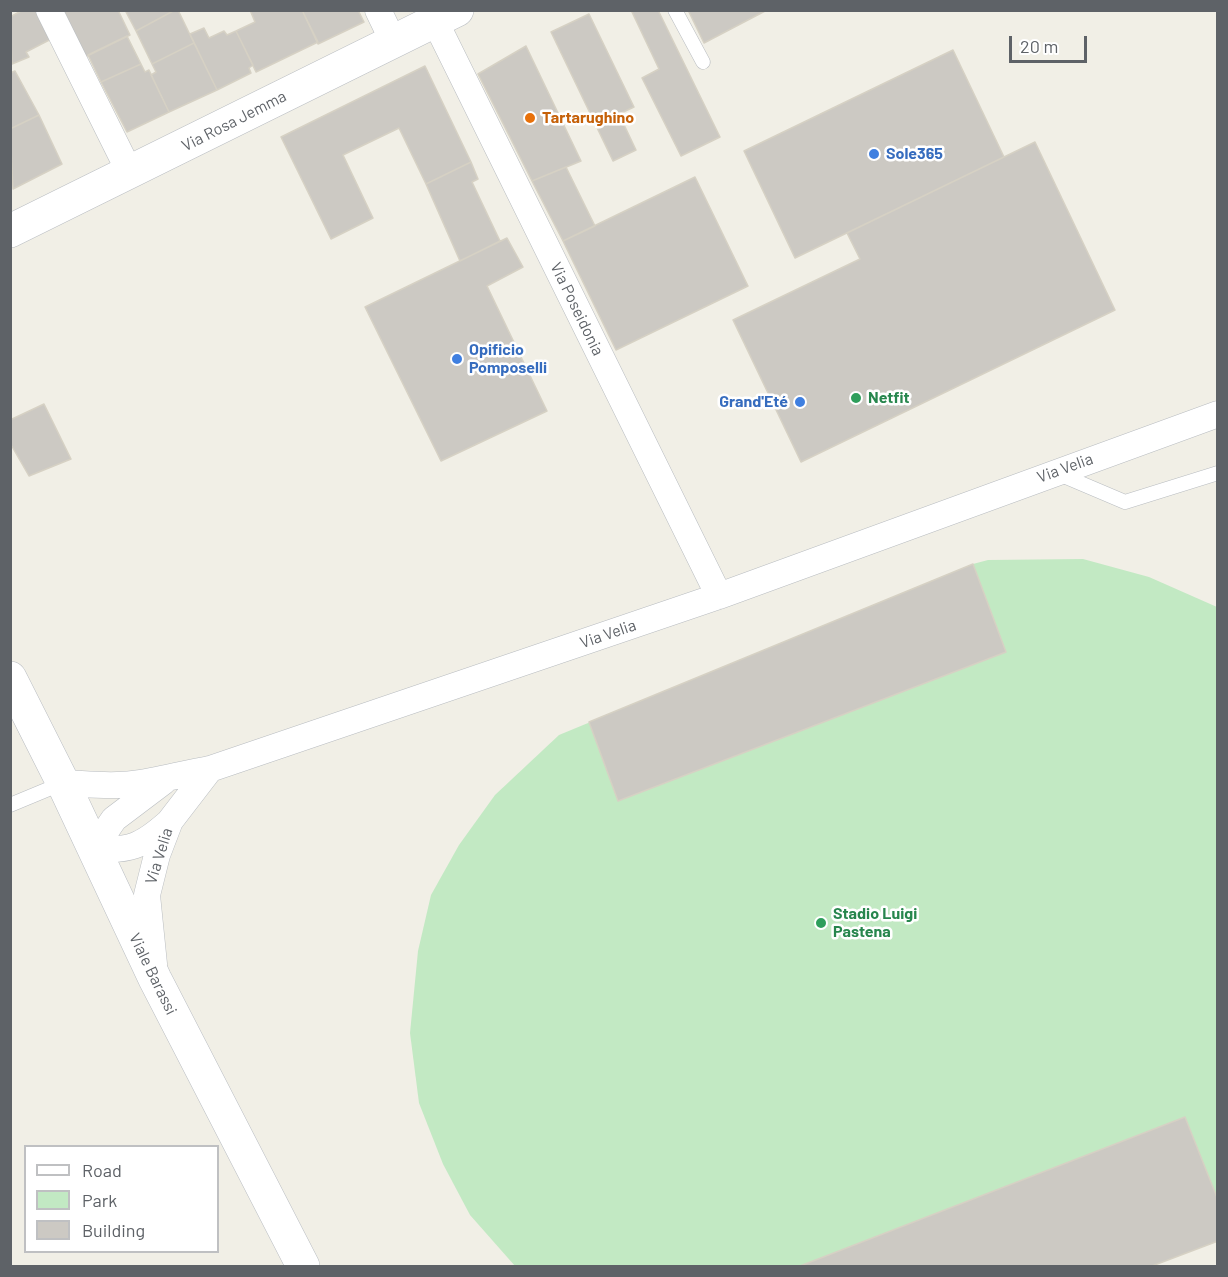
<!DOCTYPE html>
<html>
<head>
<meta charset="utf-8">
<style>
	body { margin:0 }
	#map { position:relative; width:1228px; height:1277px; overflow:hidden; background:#f1efe6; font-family:Barlow,sans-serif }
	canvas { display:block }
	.frame { position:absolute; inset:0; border:12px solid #5e6267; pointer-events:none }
	.legend { position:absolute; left:24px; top:1145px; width:195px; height:108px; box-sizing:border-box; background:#fff; border:2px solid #bfc0c2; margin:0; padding:8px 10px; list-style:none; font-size:18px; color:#5e6267 }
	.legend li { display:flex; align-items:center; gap:12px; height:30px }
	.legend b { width:30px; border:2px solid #bfc0c2 }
	.scale { position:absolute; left:1009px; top:36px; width:78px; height:27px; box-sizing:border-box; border:3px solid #5e6267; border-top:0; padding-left:8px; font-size:18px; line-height:21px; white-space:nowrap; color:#5e6267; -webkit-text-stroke:4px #fff; paint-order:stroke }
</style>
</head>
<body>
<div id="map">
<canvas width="1228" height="1277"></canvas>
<div class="frame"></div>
<ul class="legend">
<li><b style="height:8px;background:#fff"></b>Road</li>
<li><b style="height:16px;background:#c2e9c3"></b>Park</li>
<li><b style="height:16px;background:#ccc9c3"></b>Building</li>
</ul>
<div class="scale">20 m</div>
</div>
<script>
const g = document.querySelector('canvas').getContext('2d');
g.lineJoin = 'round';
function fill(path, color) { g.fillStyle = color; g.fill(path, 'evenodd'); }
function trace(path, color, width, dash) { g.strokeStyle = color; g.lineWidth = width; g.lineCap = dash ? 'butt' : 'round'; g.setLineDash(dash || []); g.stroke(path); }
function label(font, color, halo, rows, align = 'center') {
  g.font = font + ' Barlow,sans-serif'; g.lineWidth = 5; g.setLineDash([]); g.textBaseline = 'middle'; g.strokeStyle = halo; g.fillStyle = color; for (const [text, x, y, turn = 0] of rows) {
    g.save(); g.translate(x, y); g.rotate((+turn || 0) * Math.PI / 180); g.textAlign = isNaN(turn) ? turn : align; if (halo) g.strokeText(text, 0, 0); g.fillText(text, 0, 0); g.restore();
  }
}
fill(new Path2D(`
	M1083,559L1149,577L1217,607V1241L1152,1266H515L470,1215L443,1164L419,1103L410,1033L418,951L431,895L459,845L495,795L559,735L973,564L988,560Z`), '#c2e9c3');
const building = new Path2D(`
	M23,10H42L55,37L26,52L29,57L12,64L10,17Z
	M61,10H118L130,35L83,58Z
	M125,10H175L136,31Z
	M175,10H178L194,43L152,64L136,31Z
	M250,10H302L318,42L256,72L236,31L255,22Z
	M302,10H358L364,22L318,44Z
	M631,10H658L720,137L681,156L642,78L659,69Z
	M688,10H767L704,43Z
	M589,14L634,107L619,114L636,150L613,161L551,32Z
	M204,28L209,38L224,31L227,35L236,31L253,65L249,68L251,73L217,90L190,34Z
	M127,36L141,64L101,82L88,55Z
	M194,43L217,90L169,112L151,75L156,72L152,64Z
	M526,46L581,161L532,181L478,74Z
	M953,50L1004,157L795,258L744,151Z
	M141,64L145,72L149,70L169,112L127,132L101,82Z
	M425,66L471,162L426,184L399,128L343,155L373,218L331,239L281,137Z
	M15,71L39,115L10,129V73Z
	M39,115L62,164L13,189L10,129Z
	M1035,142L1115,310L801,462L733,320L860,259L847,233Z
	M471,162L478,179L472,182L500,241L460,261L426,184Z
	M566,167L595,226L563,241L532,181Z
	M695,177L748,286L616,350L563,241Z
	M507,238L523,267L487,286L547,411L441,461L365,307Z
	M44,404L71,459L29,476L10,443V420Z
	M973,564L1006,652L618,801L589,722Z
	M1185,1117L1218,1200V1241L1152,1266H800Z`);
fill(building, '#ccc9c3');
trace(building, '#d6d1c4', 1.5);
const lane = new Path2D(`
	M675,10L703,62
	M1059,474L1125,502L1218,473
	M10,805L63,783`);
const street = new Path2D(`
	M49,10L130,173
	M378,10L393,41
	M435,21L719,596
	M163,782L114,819L94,848C129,852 142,846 168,823
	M63,783C87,784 109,787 133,784C159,781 184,773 210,769L719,596L1218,414
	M154,964L147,895L157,855L170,821L210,769`);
const secondary = new Path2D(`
	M10,231L457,10
	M10,678L63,783L155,979L303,1266`);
trace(lane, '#b8bcc0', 15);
trace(street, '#b8bcc0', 27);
trace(secondary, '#b9bdc2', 34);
trace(lane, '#fff', 14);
trace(street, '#fff', 26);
trace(secondary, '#fff', 33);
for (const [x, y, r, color] of [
	[530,118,6,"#e8710a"],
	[874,154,6,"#3f7fe0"],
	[457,359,6,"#3f7fe0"],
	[856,398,6,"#2e9e5b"],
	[800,402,6,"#3f7fe0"],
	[821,923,6,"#2e9e5b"]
]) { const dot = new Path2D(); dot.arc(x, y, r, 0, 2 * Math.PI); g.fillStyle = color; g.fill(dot); trace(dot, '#fff', 2); }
label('bold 16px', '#c56008', '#fff', [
	["Tartarughino",542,118]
], 'left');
label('16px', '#5e6267', '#fff', [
	["Via Rosa Jemma",234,121,-27],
	["Via Poseidonia",577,309,64],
	["Via Velia",1065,468,-20],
	["Via Velia",608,634,-19],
	["Via Velia",159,856,-73],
	["Viale Barassi",153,974,64]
]);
label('bold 16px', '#366cbe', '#fff', [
	["Sole365",886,154],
	["Opificio",469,350],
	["Pomposelli",469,368],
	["Grand'Eté",788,402,"right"]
], 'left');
label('bold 16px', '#27864d', '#fff', [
	["Netfit",868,398],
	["Stadio Luigi",833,914],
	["Pastena",833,932]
], 'left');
</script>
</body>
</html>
